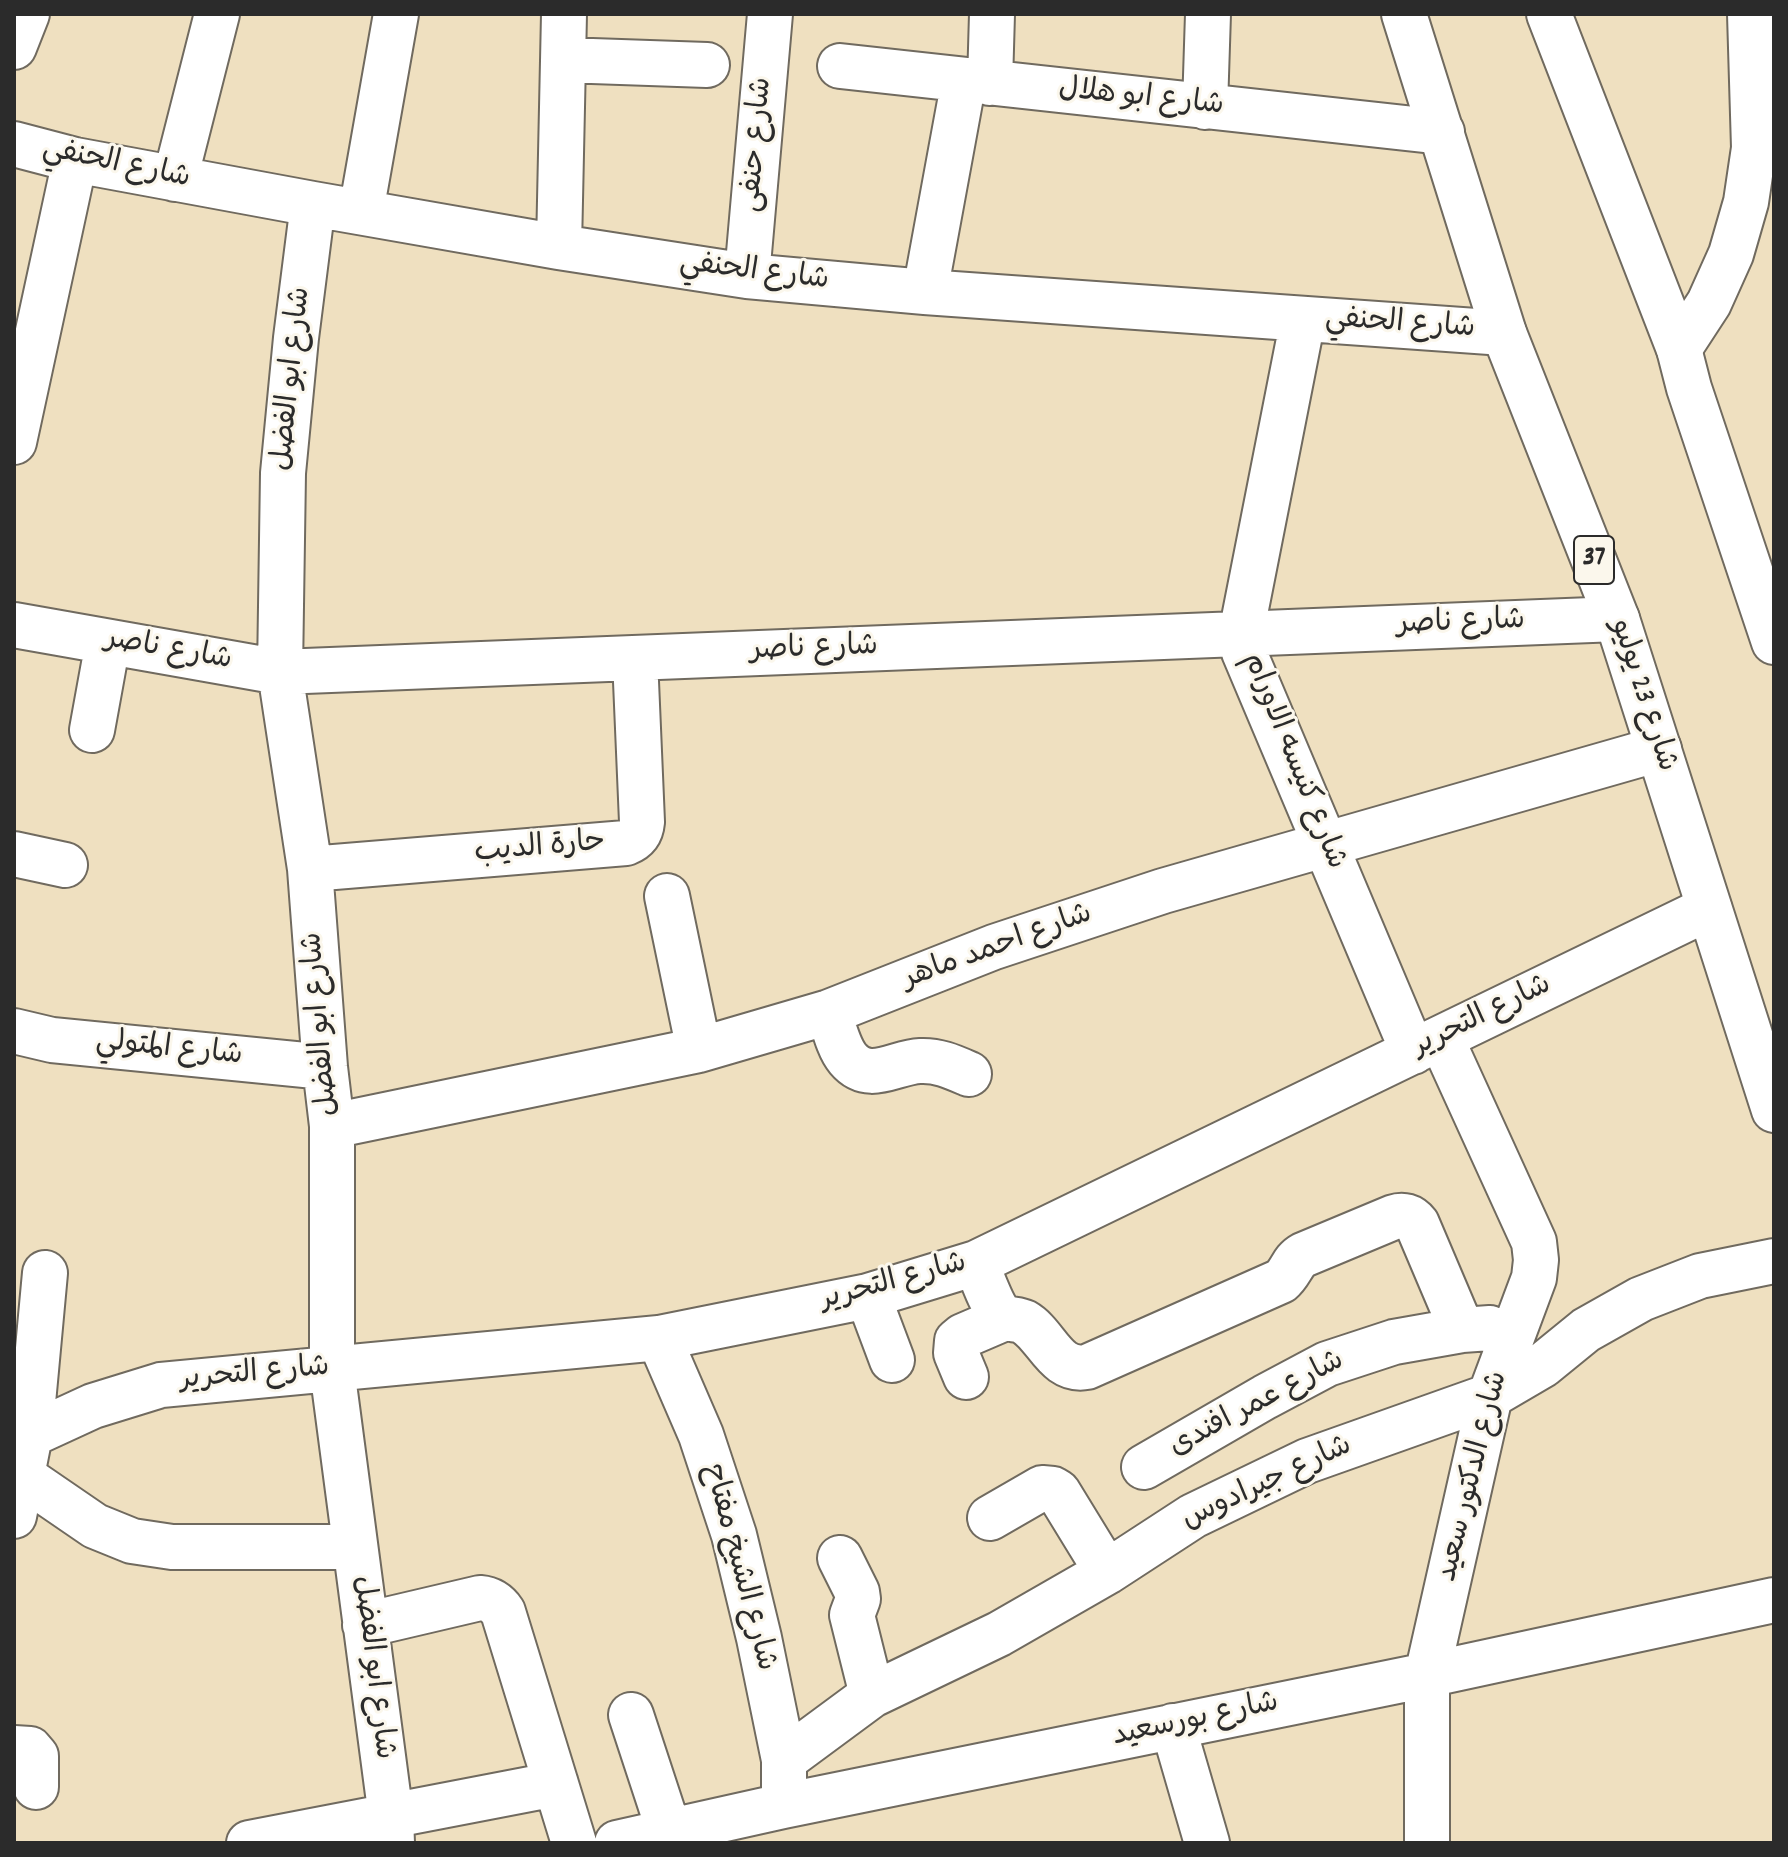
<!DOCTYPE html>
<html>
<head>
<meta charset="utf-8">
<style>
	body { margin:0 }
	#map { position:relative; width:1788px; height:1857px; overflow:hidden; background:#efe0c0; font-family:Dekko,sans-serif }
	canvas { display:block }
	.frame { position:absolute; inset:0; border:16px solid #2b2b2b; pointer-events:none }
</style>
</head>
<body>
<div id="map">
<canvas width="1788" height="1857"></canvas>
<div class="frame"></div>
</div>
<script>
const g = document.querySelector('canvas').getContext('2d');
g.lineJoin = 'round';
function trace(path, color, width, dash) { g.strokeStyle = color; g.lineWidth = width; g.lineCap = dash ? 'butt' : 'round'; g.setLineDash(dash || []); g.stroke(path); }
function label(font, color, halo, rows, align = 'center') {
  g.font = font + ' Dekko,"Playpen Sans Arabic",sans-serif'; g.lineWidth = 6; g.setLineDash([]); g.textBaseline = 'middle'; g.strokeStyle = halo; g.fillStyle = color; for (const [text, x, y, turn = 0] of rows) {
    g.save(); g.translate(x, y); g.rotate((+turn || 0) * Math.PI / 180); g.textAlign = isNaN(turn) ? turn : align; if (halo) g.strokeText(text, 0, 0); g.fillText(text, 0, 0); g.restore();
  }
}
const minor = new Path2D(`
	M14,47L27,14
	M563,60L707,65
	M840,66L1442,132
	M990,83L992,14
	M1205,107L1208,14
	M14,144L75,160L313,204L559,247L747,276L925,292L1504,333
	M175,179L217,14
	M313,204L296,338L283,473L280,672L310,869L325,1067L332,1126V1369L391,1817L392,1843
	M361,212L396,14
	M559,247L564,14
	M747,276L770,14
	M925,292L964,80
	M1303,319L1241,634L1244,652L1413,1052
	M1679,349L1709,303L1731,254L1746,202L1754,148L1750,14
	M14,442L75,160
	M14,625L280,672L1617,619
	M92,730L108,642
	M14,854L65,865
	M310,869L626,843C636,839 641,833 642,822L635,658
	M667,896L699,1050
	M829,1012C834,1027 838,1047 848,1059C869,1084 895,1062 920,1061C938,1060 953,1067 969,1074
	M14,1031L52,1040L325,1067
	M332,1126L699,1050L829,1012L994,947L1163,891L1659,749
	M976,1263C981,1275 992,1306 1000,1314C1007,1321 1016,1318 1024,1322C1047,1335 1055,1373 1087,1367L1281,1281C1291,1273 1292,1261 1303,1255L1394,1217C1403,1214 1411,1216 1417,1224L1462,1330
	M868,1296L892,1360
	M659,1338L701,1435L734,1535L759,1638L784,1760V1788
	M966,1377L956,1353L957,1341L963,1336L1005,1318
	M14,1439L30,1435L93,1406L161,1385L659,1338L868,1296L976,1263L1709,908
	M1144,1467L1265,1397L1327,1364L1394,1342L1462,1330L1490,1328
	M22,1476L95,1526L132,1541L172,1547H355
	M14,1516L30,1435L45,1273
	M990,1518L1042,1488L1053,1489L1058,1492L1107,1572
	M840,1558L857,1592L858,1599L852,1615L872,1695
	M365,1625L480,1598C491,1599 497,1603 503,1612L574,1843
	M631,1715L673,1843
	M1173,1726L1207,1843
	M14,1748L30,1749L36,1756V1787
	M784,1760L872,1695L999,1634L1107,1572L1193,1516L1307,1461L1490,1396L1543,1365L1586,1330L1641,1299L1700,1276L1774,1261
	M249,1843L556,1784
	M617,1843L783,1806L1427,1675L1774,1600
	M1427,1843V1675L1490,1396L1534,1278L1536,1260L1534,1242L1441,1038`);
const major = new Path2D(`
	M1404,14L1504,333L1617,619L1774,1110
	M1549,14L1679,349L1689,388L1774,642`);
trace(minor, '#706a5f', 48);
trace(major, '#706a5f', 48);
trace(minor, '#fff', 44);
trace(major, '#fff', 44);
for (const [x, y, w] of [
	[1594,560,40]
]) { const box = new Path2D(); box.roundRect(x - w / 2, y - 24, w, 48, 6); g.fillStyle = '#fbf7ec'; g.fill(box); trace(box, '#2b2b2b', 2); }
label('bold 28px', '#2b2b2b', null, [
	["37",1594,560]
]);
label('30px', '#2b2b2b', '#fbf7ec', [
	["شارع ابو هلال",1141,100,6],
	["شارع حنفى",759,145,-85],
	["شارع الحنفي",116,166,12],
	["شارع الحنفي",754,274,7],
	["شارع الحنفي",1400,326,4],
	["شارع ابو الفضل",294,379,-84],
	["شارع ناصر",1461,625,-2],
	["شارع ناصر",814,651,-2],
	["شارع ناصر",168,652,10],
	["شارع 23 يوليو",1641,696,72],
	["شارع كنيسه الاورام",1292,762,68],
	["حارة الديب",540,850,-5],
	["شارع احمد ماهر",998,949,-20],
	["شارع التحرير",1483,1018,-26],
	["شارع ابو الفضل",323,1024,-95],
	["شارع المتولي",169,1051,6],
	["شارع التحرير",894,1284,-15],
	["شارع التحرير",255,1376,-5],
	["شارع عمر افندى",1258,1406,-28],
	["شارع الدكتور سعيد",1475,1477,-76],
	["شارع جيرادوس",1268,1485,-25],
	["شارع الشيخ مفتاح",737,1568,75],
	["شارع ابو الفضل",371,1668,83],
	["شارع بورسعيد",1196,1722,-12]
]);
</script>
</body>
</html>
